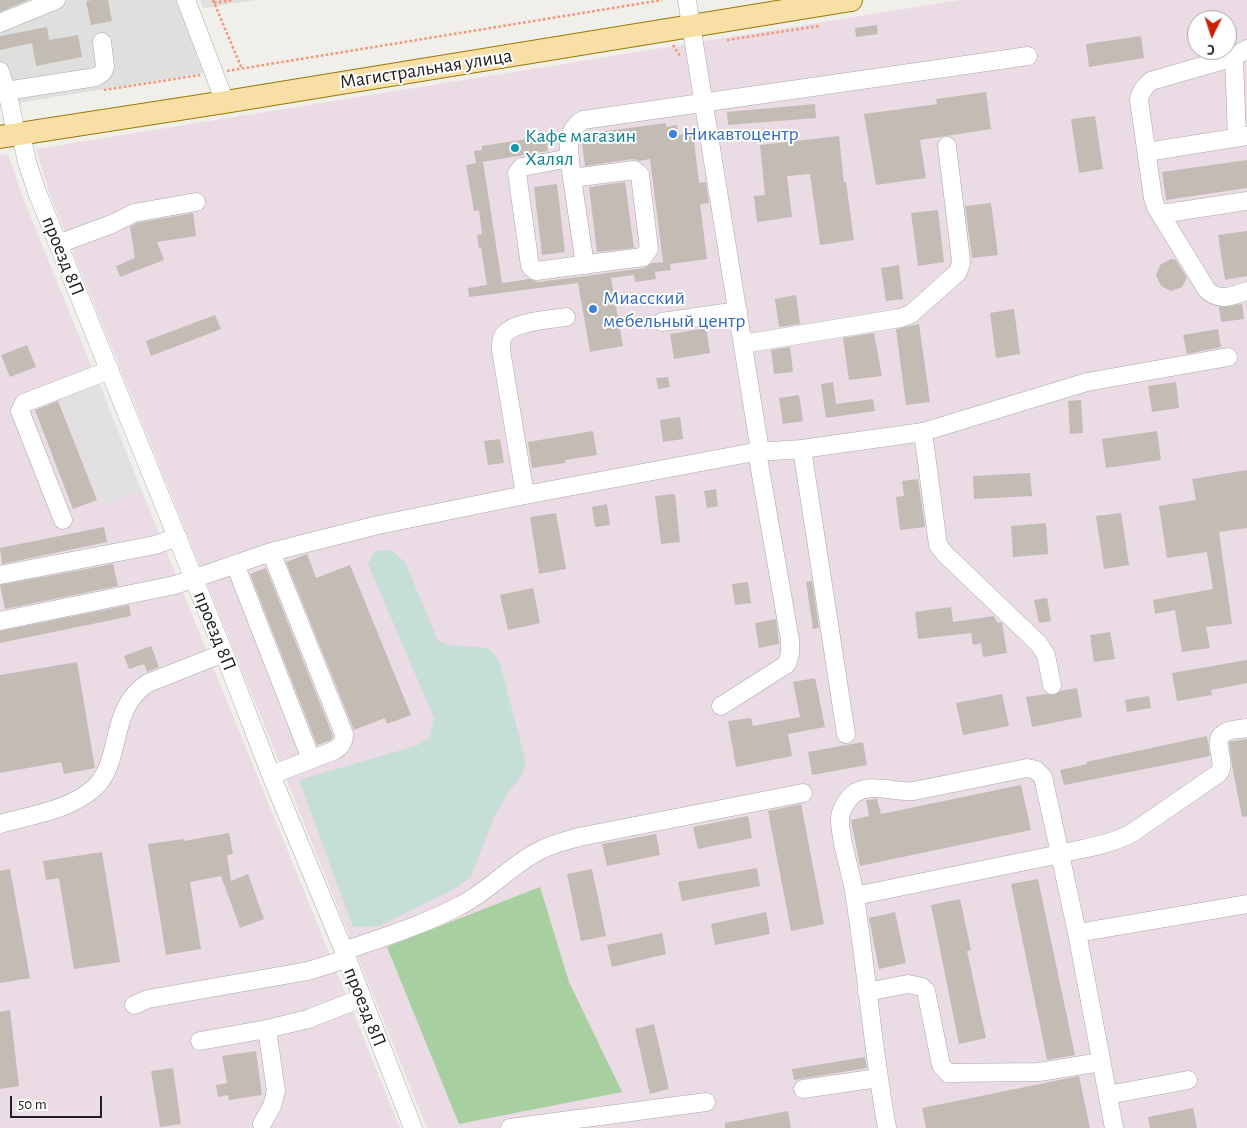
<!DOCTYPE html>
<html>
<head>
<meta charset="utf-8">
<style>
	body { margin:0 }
	#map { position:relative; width:1247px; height:1128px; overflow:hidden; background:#f1efe9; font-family:"Alegreya Sans",sans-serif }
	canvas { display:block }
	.north { position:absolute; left:1187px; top:10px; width:50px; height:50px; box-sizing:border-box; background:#fff; border:1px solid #a6a6a6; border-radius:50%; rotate:184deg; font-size:14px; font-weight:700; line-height:20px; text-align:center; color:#212121 }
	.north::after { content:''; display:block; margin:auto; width:18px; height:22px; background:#ca2008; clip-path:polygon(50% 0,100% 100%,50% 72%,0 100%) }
	.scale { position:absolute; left:10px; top:1096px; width:92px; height:22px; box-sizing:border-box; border:2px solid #212121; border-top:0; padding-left:6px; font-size:15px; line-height:18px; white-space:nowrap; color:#212121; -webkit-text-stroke:4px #fff; paint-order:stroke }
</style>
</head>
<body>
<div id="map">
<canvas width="1247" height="1128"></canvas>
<div class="north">С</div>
<div class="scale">50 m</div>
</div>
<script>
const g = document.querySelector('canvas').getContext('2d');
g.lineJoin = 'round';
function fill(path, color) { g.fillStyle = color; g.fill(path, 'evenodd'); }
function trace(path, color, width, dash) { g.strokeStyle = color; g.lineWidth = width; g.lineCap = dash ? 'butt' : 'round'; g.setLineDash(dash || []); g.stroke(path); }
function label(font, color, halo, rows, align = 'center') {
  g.font = font + ' "Alegreya Sans",sans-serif'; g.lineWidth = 4; g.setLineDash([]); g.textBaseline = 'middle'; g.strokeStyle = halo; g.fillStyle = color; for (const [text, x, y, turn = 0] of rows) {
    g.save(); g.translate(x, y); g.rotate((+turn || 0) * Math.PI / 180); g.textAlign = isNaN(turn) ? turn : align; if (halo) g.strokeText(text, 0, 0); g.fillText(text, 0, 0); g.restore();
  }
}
fill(new Path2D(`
	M0,0H176L203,73L0,106Z
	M200,0H256L203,8Z`), '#dfdfde');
fill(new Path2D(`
	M960,0H1247V1128H427L49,192L36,149ZM1197,20H1227V50H1197Z
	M8,154L23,198L400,1128H0V155Z`), '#eadbe5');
fill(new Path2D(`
	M540,887L569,982L622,1092L459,1124L387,947Z`), '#a7cf9f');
fill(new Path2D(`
	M391,550L405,562L438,641L449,645L488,648L499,660L526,762L522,775L507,794L495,815L471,876L458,887L379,926L353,927L299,780L418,745L430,737L434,718L368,564L375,551Z`), '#c6dfd6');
fill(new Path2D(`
	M100,385L141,490L102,505L61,400Z`), '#e1e1e1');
fill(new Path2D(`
	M0,0H28L0,12Z
	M92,0H108L112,21L91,25L86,1Z
	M877,25L878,34L856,37L855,28Z
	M47,27L49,40L78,35L82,57L36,66L32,43L0,50V36Z
	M1141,36L1144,58L1089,67L1086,44Z
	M986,92L991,129L920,140L926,178L876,185L864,114L931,105L937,104L936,99Z
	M815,104L816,118L728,125L727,112Z
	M1095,116L1103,169L1079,173L1071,119Z
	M666,123V127L677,125L678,135L693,133L699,183L706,182L709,203L700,204L707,259L670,264L671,270L655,272L656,279L635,282L634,275L611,278L623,346L590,352L578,283L469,297L468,288L487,285L481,248H479L477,235L482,234L479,210L474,211L466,165L483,162L502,283L530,279L537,282L586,276L644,268L652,263L663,262L650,159L639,161L633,159L585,166L581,137L583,134Z
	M839,136L844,183L846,182L854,240L820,245L810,174L787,176L792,217L757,222L754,196L765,195L760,145Z
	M541,137H546L548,151L476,163L474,151L482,150V146Z
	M1247,160V188L1166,200L1162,172Z
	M625,182L634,248L597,252L589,187Z
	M557,184L565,252L542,255L534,187Z
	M991,203L998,255L972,258L965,206Z
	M938,210L944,262L918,266L911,213Z
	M193,213L196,236L157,242L164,260L120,277L116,266L135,258L130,227L137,223Z
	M1247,231V276L1225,280L1218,235Z
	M1171,259L1176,260L1187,278L1182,287L1171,291L1161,286L1156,275L1160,265Z
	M899,265L903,299L886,301L881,268Z
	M796,295L800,324L779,327L775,299Z
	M1242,304L1244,319L1221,322L1219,307Z
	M1014,309L1020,354L996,358L990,313Z
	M215,315L221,329L151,356L146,341Z
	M919,324L930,402L906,405L896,329Z
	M706,328L710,353L674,359L670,334Z
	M1218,329L1221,347L1187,354L1183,335Z
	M874,333L882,376L849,380L843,338Z
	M27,345L36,367L10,377L1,355Z
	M790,347L793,372L774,374L771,350Z
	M668,377L670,387L658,389L656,378Z
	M833,382L836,404L873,399L875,411L826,418L821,384Z
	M1176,382L1179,408L1152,412L1148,386Z
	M799,395L803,421L783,424L779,398Z
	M1081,400L1083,433L1070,434L1068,401Z
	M58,401L97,500L73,509L35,410Z
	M680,417L683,439L663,442L660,420Z
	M593,431L597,455L565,460V463L532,468L528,442Z
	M1157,431L1161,460L1106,468L1102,439Z
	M500,439L504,463L488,465L484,441Z
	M1247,470V528L1219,532L1232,624L1206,627L1210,648L1182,652L1175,610L1155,614L1153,600L1213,589L1207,552L1167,558L1159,506L1196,500L1192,479Z
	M1030,473L1032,496L974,499L973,476Z
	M918,479L925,527L900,530L896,497L904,496L902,481Z
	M716,489L718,506L707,508L704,491Z
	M675,494L680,542L661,544L655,496Z
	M607,504L610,525L595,527L592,507Z
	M556,513L566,569L539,574L530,517Z
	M1121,513L1129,565L1104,569L1096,516Z
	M1046,523L1048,554L1013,557L1011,526Z
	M104,527L107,542L2,564L0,548Z
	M307,554L316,578L350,565L411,715L387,724L385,718L354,730L286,562Z
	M113,564L118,586L5,609L0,585Z
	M266,568L333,736L331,740L317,745L250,574Z
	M812,581L819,628L813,629L806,582Z
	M748,582L751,603L735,605L732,584Z
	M533,588L540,623L508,630L500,595Z
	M1047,598L1051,621L1039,623L1034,600Z
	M129,605L131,616L0,643V631Z
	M951,607L953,622L994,616L997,622L1002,623L1007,653L983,657L981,643L973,645L971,633L918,639L915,612Z
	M776,619L779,644L759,648L755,623Z
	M1110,632L1115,659L1094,662L1090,635Z
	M151,646L159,667L147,672L144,664L129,669L124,656Z
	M1247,660V683L1211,690L1212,695L1177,701L1172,673Z
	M77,662L95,768L64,774L61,762L0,773V675Z
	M815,678L825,727L788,734L792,756L736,767L728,721L751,718L753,726L800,717L793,682Z
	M1077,688L1082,717L1032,727L1026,697L1046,694L1054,695L1060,691Z
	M1002,694L1009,726L963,735L956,703Z
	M1149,696L1151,708L1127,712L1125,700Z
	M1207,736L1210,756L1064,785L1060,770L1087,764L1086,762Z
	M1247,739V816L1242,817L1232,765L1229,742Z
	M863,742L867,765L812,775L808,752Z
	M1021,785L1031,830L860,866L851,820L869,816L866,800L877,799L881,814Z
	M801,804L824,924L791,931L768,811Z
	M748,816L752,838L698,849L693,827Z
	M229,833L233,854L227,855L231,881L248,874L264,919L240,928L221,876L190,882L201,949L166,955L148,844L183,839L184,841Z
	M656,834L660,855L607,866L602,844Z
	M102,852L120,962L74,969L59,878L46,880L43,861Z
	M757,868L760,886L682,901L678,882Z
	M10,869L30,978L0,983V871Z
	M592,869L606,936L581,941L567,874Z
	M1038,879L1075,1055L1047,1060L1011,884Z
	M960,899L971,950L967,951L986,1038L959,1044L931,905Z
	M766,912L770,934L715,945L711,924Z
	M895,912L906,963L879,969L869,918Z
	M662,933L666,954L612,967L607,945Z
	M10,1010L19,1086L0,1089V1012Z
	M654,1024L669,1089L650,1094L635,1029Z
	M256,1051L262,1095L229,1100L228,1095L218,1097L216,1085L227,1083L222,1056Z
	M865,1057L867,1068L794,1080L792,1069Z
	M173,1068L181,1124L160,1127L151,1071Z
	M1079,1076L1090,1128H926L922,1108Z
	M1193,1108L1197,1128H1150L1148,1117Z
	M788,1111L791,1128H725V1123Z`), '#c2bcb5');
const minor = new Path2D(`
	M186,0L225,102
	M0,23L56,0
	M1247,49L1234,57L1151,81C1144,87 1141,91 1139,100L1153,198L1156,207L1207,290C1219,302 1233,296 1247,291
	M1234,57L1237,138
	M0,71L10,104L16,134
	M6,91L96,77L103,72L105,66L102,42
	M21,134L27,162L37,192L224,653L271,775L344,951L413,1128
	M1147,152L1247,136
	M570,158L522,167L517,173L530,266L536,271L643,257L649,249L640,175L634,170L572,178C570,157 562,133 583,120L1028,56
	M572,178L585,265
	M1161,214L1247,201
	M58,244L112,224L134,213L196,202
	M662,322L738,311
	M743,344L900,318L911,314L958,272L961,263L960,252L947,146
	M923,432L938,545L945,554L1039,644L1046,655L1052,685
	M802,449L846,734
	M525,495L501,350C501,346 501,341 502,338C509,321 549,320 566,317
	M63,520L20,411L24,403L110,370
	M271,552L344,734C344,743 341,746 333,751L271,775
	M235,564L311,759
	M0,575L155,545L178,537
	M0,621L175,585L271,552L378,525L525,495L760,451L687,0
	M721,706L787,664L790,653V640L757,452L802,449L923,432L1087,382L1228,357
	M0,824C31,815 67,811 93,789C124,762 107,709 148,683L224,653
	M855,896L1060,854L1043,777L1036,770L1027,768L914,791C891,793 863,778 847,801C843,807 840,813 840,819C840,844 852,872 855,898C867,974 873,1052 887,1128
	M1077,933L1060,854C1084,848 1110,845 1132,833L1219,773C1228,761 1209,739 1226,732C1232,729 1241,729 1247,728
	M344,951C383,937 424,925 461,905C489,891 511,865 539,851C551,844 565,841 579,837L803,793
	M867,992L908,984L922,987L926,991L941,1065L948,1073L1039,1072L1101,1062
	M134,1005L148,999L308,971L346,959
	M200,1041L267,1029
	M803,1089L878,1078
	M1108,1095L1188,1080
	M262,1124L272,1106L276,1091L267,1029L308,1019L362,998
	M510,1128L706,1102
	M1114,1128L1077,933L1247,904`);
const major = new Path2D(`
	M0,137L225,102L851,0`);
trace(minor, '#a8a8a8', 19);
trace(major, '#987a06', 24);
trace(new Path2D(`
	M213,0L242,69
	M214,3L233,0
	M727,40L819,26
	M673,45L680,56
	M227,71L662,0
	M104,90L200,75`), '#f49376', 2.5, [2.5, 2.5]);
trace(minor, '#fff', 18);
trace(major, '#f8dfa6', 22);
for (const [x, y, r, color] of [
	[673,134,5,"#3f7fe0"],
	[515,148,5,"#0f9aa8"],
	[593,309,5,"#3f7fe0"]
]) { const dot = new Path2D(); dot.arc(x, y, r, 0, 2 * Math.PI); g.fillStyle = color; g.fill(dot); trace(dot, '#fff', 2); }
label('20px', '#212121', '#fff', [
	["Магистральная улица",426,69,-9],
	["проезд 8П",63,256,68],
	["проезд 8П",215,631,68],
	["проезд 8П",365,1007,68]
]);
label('20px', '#366cbe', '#fff', [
	["Никавтоцентр",683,134],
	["Миасский",603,298],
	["мебельный центр",603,321]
], 'left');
label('20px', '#0d838f', '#fff', [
	["Кафе магазин",525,136],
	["Халял",525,159]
], 'left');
</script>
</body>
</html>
